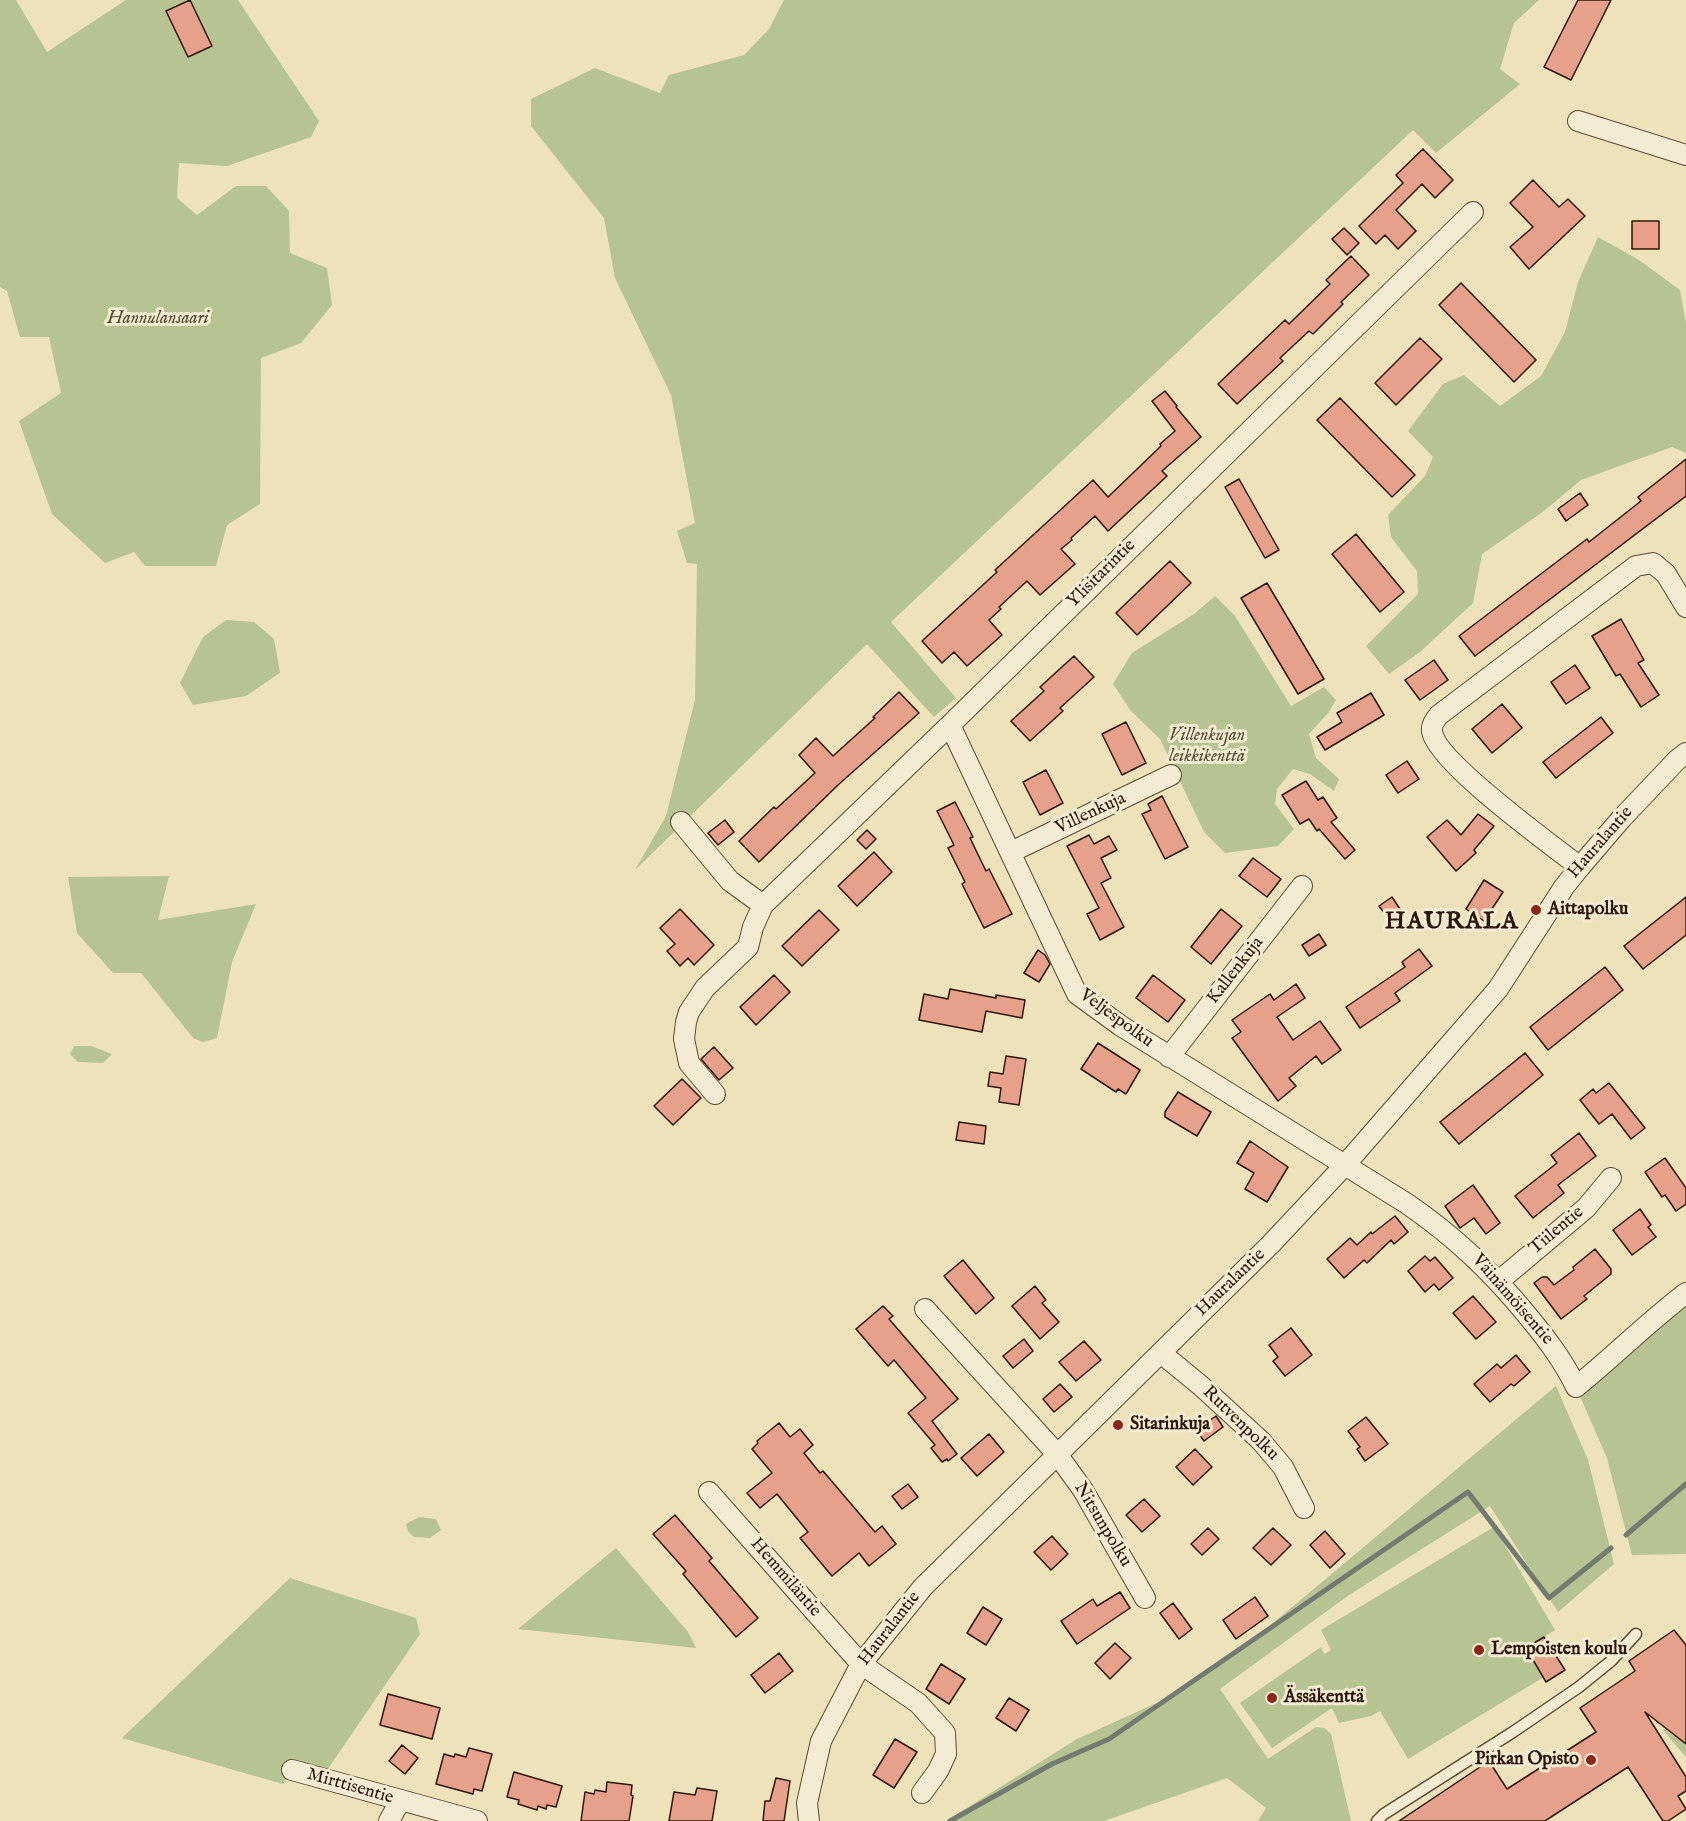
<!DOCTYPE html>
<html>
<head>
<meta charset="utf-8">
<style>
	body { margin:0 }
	canvas { display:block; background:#ede2ba }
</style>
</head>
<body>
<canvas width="1686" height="1821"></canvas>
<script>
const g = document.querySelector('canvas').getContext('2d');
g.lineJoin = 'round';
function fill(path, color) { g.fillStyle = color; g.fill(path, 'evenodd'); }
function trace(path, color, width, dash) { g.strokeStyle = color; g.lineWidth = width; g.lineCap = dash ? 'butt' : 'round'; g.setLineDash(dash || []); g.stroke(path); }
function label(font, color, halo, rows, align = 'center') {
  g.font = font + ' "IM FELL English",serif'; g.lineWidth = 6; g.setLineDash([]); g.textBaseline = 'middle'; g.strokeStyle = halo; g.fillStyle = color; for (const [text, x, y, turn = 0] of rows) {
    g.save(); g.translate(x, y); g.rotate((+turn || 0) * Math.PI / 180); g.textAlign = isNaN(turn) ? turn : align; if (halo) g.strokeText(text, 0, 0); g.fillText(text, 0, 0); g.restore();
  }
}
fill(new Path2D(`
	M0,0H16L47,52L126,0H238L319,121L311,137L227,166L179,163L177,198L197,215L236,186H266L289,211L290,253L327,268L332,305L301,343L261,358L260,504L227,525L216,566H145L134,552L105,563L52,514L19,421L61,393L49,337H20L7,291L0,287Z
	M784,0H1539L1514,23L1500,69L1520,84L1436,153L1413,130L891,622L956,698L934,717L867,644L635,870L666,816L695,700L697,564L687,563L677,531L695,523L671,395L615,278L604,218L531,126V99L595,68L660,93L669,75L744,55L769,29Z
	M1598,237L1639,260L1680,290L1686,323V453L1672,447L1581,480L1544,511L1482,554L1473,603L1420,652L1389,674L1366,646L1418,594L1417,571L1391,537L1388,515L1425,476L1433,457L1408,431L1443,384L1464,375L1500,406L1541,376L1565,332L1578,282Z
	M1215,596L1235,616L1291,706L1324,687L1336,700L1329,712L1309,734L1316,758L1339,779L1334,791L1310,774L1293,769L1277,789L1275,804L1294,829L1278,846L1225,853L1204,832L1160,739L1131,711L1113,684L1132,653L1194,614Z
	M226,620L254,622L274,639L280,673L246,696L193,705L180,683L203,637Z
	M169,876L158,920L256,904L232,962L217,1038L203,1042L193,1038L141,973H113L77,933L68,877Z
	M74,1046H91L112,1054L103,1063L78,1062L70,1054Z
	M1686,1306V1554L1632,1555L1607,1458L1579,1394Z
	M1556,1386L1588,1460L1614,1564L1558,1612L1490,1506L1349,1595L1220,1689L1268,1759L1316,1727L1325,1728L1331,1734L1351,1821H1258L1266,1808L1227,1778L1104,1821H946L1077,1739L1161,1701L1196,1681L1242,1649Z
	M419,1517L436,1519L441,1530L430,1538L414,1537L408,1531L406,1524Z
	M1494,1527L1555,1630L1526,1648L1544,1677L1408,1759L1380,1711L1371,1716L1339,1723L1332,1708L1272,1748L1240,1703L1321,1647L1324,1654L1331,1650L1321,1630Z
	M616,1548L688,1632L696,1648L518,1629Z
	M290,1578L416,1618L420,1634L321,1779L292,1770L283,1784L122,1738Z
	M1664,1729L1686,1744V1757L1663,1730Z`), '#b6c491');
trace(new Path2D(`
	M1626,1535L1686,1484
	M950,1821L1052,1764L1109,1739L1468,1492L1549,1598L1611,1548`), '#717a73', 5);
const building = new Path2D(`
	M190,0L212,46L188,57L166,11Z
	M1578,0H1611L1571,80L1544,67Z
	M1423,149L1453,180L1435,198L1422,184L1396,210L1416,231L1398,249L1385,235L1376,244L1359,226L1403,183L1396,175Z
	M1533,180L1559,207L1568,199L1585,216L1529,269L1510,247L1533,227L1510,203Z
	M1632,221H1659V249H1632Z
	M1344,228L1359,243L1347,255L1332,239Z
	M1351,256L1369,275L1341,302L1343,304L1313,334L1309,331L1280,358L1283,361L1237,404L1218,384L1285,320L1289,324L1330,284L1326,280Z
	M1461,283L1536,360L1514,382L1439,305Z
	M1420,338L1442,359L1396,405L1375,383Z
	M1165,391L1177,406L1176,407L1201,437L1162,471L1167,476L1108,531L1095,516L1071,538L1072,540L1061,549L1075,564L1040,595L1027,581L999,607L1001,609L989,620L1002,635L967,666L954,652L942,663L922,641L997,572L995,570L1093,480L1108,497L1161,446L1160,444L1175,431L1152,401Z
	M1340,398L1415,475L1392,497L1317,420Z
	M1686,459V496L1475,656L1459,636L1587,539L1589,542L1641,501L1638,497Z
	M1239,479L1279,550L1265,558L1225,487Z
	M1580,493L1588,505L1566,521L1558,509Z
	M1356,534L1404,592L1380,612L1332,554Z
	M1170,561L1191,583L1137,635L1116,613Z
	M1267,583L1324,679L1298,694L1241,598Z
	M1621,619L1644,660L1638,663L1659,695L1641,707L1620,674L1616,676L1592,636Z
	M1074,656L1094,677L1060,708L1063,711L1030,741L1011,721L1044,691L1040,687Z
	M1434,660L1448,680L1420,700L1405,680Z
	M1575,665L1590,688L1566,704L1551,682Z
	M899,692L919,713L838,785L759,862L739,841L774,807L776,809L815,773L799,755L816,738L833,756L875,718L873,717Z
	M1371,693L1384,715L1325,750L1317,737L1342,722L1337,713Z
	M1502,704L1522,728L1492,753L1472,729Z
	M1601,717L1613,733L1556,778L1543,762Z
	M1126,722L1146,763L1122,775L1102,734Z
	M1407,761L1419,779L1398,793L1386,775Z
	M1046,770L1063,803L1040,815L1023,782Z
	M1306,781L1318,800L1323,797L1337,818L1331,822L1355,850L1345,859L1319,829L1317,831L1309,819L1300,824L1282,795Z
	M1162,796L1188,847L1165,859L1142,814L1151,810L1148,804Z
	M955,802L973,837L970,838L986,871L989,869L1012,914L984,928L962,884L965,882L948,848L954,845L937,811Z
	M1478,814L1494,826L1474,850L1476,853L1456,871L1427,837L1447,820L1461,835Z
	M725,820L734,832L718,845L708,833Z
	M867,830L876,839L866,849L857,840Z
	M1089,835L1094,844L1109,836L1117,850L1101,858L1111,878L1101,883L1124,927L1100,940L1087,914L1099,908L1067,846Z
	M874,852L892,872L857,906L838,886Z
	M1253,858L1281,879L1267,897L1239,876Z
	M1484,880L1503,892L1484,921L1466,909Z
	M1392,897L1402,912L1390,921L1379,906Z
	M1686,897V935L1643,969L1624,946Z
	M680,909L714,945L694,965L688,958L680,966L667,951L675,944L660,928Z
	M1221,909L1242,926L1211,964L1191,947Z
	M819,910L839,930L802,966L782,946Z
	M1319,934L1326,945L1309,956L1302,945Z
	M1419,949L1432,966L1395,993L1400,1001L1360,1028L1346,1007L1405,967L1402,962Z
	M1038,950L1045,955L1050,964L1039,982L1024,973Z
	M1605,967L1623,990L1548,1050L1530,1027Z
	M774,975L790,992L756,1025L740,1007Z
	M1153,975L1185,1000L1168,1022L1136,998Z
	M1296,984L1305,998L1277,1017L1293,1040L1320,1021L1341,1050L1322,1064L1316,1056L1289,1078L1296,1086L1278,1101L1232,1038L1241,1032L1232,1020L1270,994L1274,1000Z
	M950,989L996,998V995L1025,1000L1022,1018L986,1011L982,1032L919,1020L924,994L948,999Z
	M1098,1043L1140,1070L1126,1094L1118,1089L1116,1092L1081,1069Z
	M714,1047L733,1068L719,1080L701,1059Z
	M1525,1053L1543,1075L1459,1144L1440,1122Z
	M1006,1056L1026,1059L1019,1105L999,1102L1001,1088L988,1086L990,1072L1003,1074Z
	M682,1079L701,1098L673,1125L654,1106Z
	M1609,1083L1645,1128L1631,1139L1612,1114L1599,1124L1580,1100L1593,1089L1596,1093Z
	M1178,1092L1211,1112L1197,1136L1165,1117V1112Z
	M959,1122L986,1126L984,1144L956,1140Z
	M1579,1133L1596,1156L1558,1185L1564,1193L1533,1218L1515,1196L1557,1163L1551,1155Z
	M1250,1141L1288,1167L1267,1202L1245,1189L1254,1173L1237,1163Z
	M1665,1158L1686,1188V1204L1676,1211L1665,1195L1662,1197L1645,1172Z
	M1473,1185L1500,1223L1486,1234L1474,1218L1460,1228L1445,1206Z
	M1640,1209L1651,1225L1648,1227L1656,1237L1632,1255L1613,1230Z
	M1395,1216L1408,1232L1394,1244L1391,1240L1367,1263L1364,1260L1344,1278L1327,1259L1350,1238L1357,1245L1371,1232L1372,1234Z
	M1595,1249L1611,1269V1274L1584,1296L1587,1299L1561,1319L1534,1283L1542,1277H1547L1554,1285L1574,1270L1573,1267Z
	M1425,1256L1430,1261L1435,1257L1453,1278L1439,1290L1434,1284L1425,1292L1408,1271Z
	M963,1260L994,1298L976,1314L944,1276Z
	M1035,1286L1046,1300L1042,1303L1059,1322L1040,1339L1012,1306Z
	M1473,1296L1496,1322L1476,1339L1453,1313Z
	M883,1306L893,1316L889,1319L958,1399L932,1421L957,1454L948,1461L947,1459L942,1462L931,1448L935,1445L908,1413L926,1398L894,1360L888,1366L856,1329Z
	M1291,1328L1312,1355L1285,1376L1273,1361L1278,1357L1269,1345Z
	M1024,1339L1033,1351L1013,1368L1003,1356Z
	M1084,1341L1101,1360L1076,1381L1059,1362Z
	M1516,1355L1530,1372L1514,1386L1511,1384L1490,1402L1474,1384L1497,1364L1501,1368Z
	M1060,1384L1072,1397L1054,1412L1043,1399Z
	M1216,1416L1223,1427L1204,1441L1196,1430Z
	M1366,1417L1388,1444L1365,1461L1357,1449L1360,1447L1348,1431Z
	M779,1423L790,1437L800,1429L813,1445L804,1453L820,1473L823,1471L875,1532L882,1526L896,1544L869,1566L859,1553L832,1576L800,1538L808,1532L777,1494L760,1508L747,1493L772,1473L752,1449L758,1443L757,1441Z
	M989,1434L1004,1452L977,1476L961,1458Z
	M1195,1449L1212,1467L1193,1485L1176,1467Z
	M908,1484L918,1497L902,1509L892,1496Z
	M1144,1499L1160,1516L1142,1532L1126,1515Z
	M675,1515L712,1558L709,1561L758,1618L736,1637L683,1574L686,1571L653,1534Z
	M1208,1528L1219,1539L1202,1555L1191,1544Z
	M1273,1528L1291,1545L1271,1565L1253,1548Z
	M1325,1531L1345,1554L1330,1568L1310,1545Z
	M1052,1536L1068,1554L1051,1570L1034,1552Z
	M1120,1592L1130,1608L1077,1644L1061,1621L1093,1599L1097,1606Z
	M1255,1597L1268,1616L1236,1639L1223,1620Z
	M1173,1603L1192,1629L1179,1639L1160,1613Z
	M983,1607L1002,1619L986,1645L967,1633Z
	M1674,1630L1686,1645V1744L1645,1712L1686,1777V1791L1678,1796L1686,1809L1668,1821H1663L1628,1767L1545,1821H1399L1489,1761L1507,1789L1596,1732L1580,1708L1635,1671L1629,1661Z
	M1544,1637L1565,1670L1546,1682L1526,1648Z
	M1115,1643L1131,1658L1110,1679L1095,1663Z
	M779,1653L793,1671L765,1693L751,1675Z
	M941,1664L965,1679L949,1704L926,1689Z
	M388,1694L440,1708L432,1739L380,1725Z
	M1009,1698L1029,1710L1016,1731L996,1718Z
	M895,1739L917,1752L894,1788L873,1775Z
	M402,1745L418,1758L405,1774L389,1761Z
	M469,1748L492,1754L482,1791L474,1789L473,1794L436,1784L444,1754L454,1757L455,1754L466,1757Z
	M514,1772L562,1786L556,1807L547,1805L546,1809L538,1806L537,1810L518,1804L519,1800L507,1797Z
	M776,1778L790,1781L784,1821H763L765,1801H770Z
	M607,1782L632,1785L631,1795L633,1796L629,1821H581L585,1792L594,1794L595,1790L606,1792Z
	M697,1788L717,1791L712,1821H669L674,1792L695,1795Z`);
fill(building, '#e7a089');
trace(building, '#2e1709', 1.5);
const lane = new Path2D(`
	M1377,1821L1384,1814L1513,1732L1579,1687L1611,1661L1636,1634`);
const street = new Path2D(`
	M1578,121L1686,155
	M950,725L1077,994L1121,1026L1406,1203C1454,1236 1490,1270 1527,1315C1546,1338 1563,1360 1576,1387C1613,1357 1648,1322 1686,1293
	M681,822L730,881L763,905
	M1011,852L1171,775
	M1580,867C1553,846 1435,761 1432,731C1431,725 1435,720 1439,715L1636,566L1653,563L1666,574L1686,607
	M1169,1057L1302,886
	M715,1094L689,1063L684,1039L686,1022L689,1012L705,988L748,947L753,927L763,905L950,725L1473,212
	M1499,1281L1586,1208L1611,1178
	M925,1309L1057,1454L1083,1490L1145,1598
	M1161,1353L1200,1385L1261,1441L1283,1467L1304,1508
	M709,1492L861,1664L918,1703L945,1733L946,1754L938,1771L922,1793
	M292,1770L477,1821
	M389,1821L400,1801
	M809,1821L807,1803L821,1741L861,1664L923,1587L1271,1244L1344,1166L1498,989L1564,887L1580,867L1621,819L1677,760L1686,753`);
trace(lane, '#5e4a35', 13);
trace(street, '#5e4a35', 22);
trace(lane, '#f3ecd2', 10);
trace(street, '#f3ecd2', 20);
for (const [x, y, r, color] of [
	[1536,910,6,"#8f2418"],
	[1118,1425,6,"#8f2418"],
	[1479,1650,6,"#8f2418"],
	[1272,1698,6,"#8f2418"],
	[1591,1760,6,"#8f2418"]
]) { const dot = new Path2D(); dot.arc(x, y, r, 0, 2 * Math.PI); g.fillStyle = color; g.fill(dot); trace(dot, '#f3ecd2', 2); }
label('italic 18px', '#574b32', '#f3ecd2', [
	["Hannulansaari",158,319],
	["Villenkujan",1207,736],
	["leikkikenttä",1207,757]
]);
label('18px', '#2e1709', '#f3ecd2', [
	["Ylisitarintie",1102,574,-45],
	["Villenkuja",1091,814,-25],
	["Hauralantie",1601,843,-49],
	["Kallenkuja",1236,971,-52],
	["Veljespolku",1116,1019,36],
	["Tiilentie",1557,1231,-40],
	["Hauralantie",1231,1283,-44],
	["Väinämöisentie",1512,1300,49],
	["Rutvenpolku",1240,1424,44],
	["Nitsunpolku",1102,1525,59],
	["Hemmiläntie",785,1578,49],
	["Hauralantie",890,1629,-52],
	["Mirttisentie",350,1787,16]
]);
label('bold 18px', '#2e1709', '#f3ecd2', [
	["Aittapolku",1548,910],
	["Sitarinkuja",1130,1425],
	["Lempoisten koulu",1491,1650],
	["Ässäkenttä",1284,1698],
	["Pirkan Opisto",1579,1760,"right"]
], 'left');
g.letterSpacing = '1.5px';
label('bold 24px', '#2e1709', '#f3ecd2', [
	["HAURALA",1452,923]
]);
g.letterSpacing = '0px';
</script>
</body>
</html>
